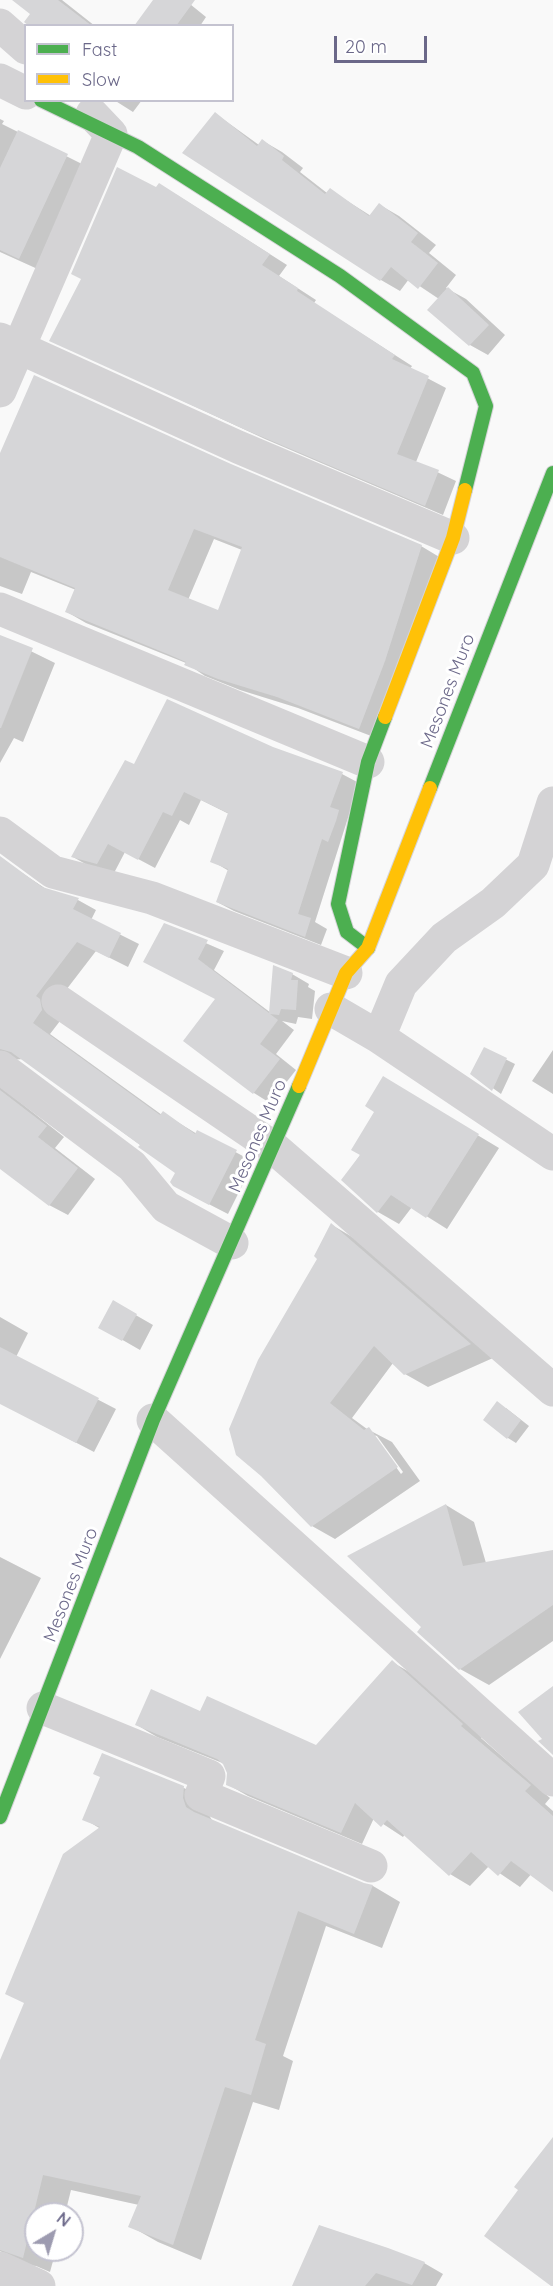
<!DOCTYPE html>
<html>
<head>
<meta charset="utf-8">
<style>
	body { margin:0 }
	#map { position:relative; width:553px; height:2286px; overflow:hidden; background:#f9f9f9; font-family:Quicksand,sans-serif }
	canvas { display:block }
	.legend { position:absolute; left:24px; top:24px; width:210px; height:78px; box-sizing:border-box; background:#fff; border:2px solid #c4c3d0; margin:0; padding:8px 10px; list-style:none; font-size:18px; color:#6b6889 }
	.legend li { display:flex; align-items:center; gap:12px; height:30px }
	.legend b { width:30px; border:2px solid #c4c3d0 }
	.north { position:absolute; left:24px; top:2202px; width:60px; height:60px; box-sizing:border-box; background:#fff; border:2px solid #c4c3d0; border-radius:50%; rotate:38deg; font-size:16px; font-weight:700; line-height:24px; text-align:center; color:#6b6889 }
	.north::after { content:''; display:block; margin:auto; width:21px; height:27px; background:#9d9bb0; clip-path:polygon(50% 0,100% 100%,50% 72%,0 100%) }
	.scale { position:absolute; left:334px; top:36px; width:93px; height:27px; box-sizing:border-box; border:3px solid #6b6889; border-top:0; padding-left:8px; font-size:18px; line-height:21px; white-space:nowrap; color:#6b6889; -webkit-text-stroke:4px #fff; paint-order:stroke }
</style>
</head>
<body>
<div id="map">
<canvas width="553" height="2286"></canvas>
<ul class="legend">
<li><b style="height:8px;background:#4caf50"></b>Fast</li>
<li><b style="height:8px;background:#ffc107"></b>Slow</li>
</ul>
<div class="north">N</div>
<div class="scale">20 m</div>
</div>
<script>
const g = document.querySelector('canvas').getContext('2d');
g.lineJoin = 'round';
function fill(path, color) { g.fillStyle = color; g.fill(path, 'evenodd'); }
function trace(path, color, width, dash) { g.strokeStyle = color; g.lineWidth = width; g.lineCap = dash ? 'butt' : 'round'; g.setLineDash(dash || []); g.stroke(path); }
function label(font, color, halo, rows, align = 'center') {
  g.font = font + ' Quicksand,sans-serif'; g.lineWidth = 6; g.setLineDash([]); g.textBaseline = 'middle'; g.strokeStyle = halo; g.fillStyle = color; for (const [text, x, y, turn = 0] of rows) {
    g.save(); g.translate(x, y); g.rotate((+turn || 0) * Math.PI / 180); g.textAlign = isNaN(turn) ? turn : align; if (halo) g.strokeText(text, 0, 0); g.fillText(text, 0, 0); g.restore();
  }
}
fill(new Path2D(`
	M15,0H62L95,26H31L32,14Z
	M155,0H185L206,17L200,26H136Z
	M114,100H142L133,112Z
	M216,114L259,145L263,141L282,152L303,168L300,172L327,193L330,190L371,216L380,205L399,216L436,245L429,253L456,275L446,288L466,299L505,335L488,355L470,345L439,299L409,279L400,291L381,280Z
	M0,119L4,121L2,124L90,168L42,271L0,252Z
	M156,188L177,195L287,265L279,276L316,300L314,303L412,366L410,369L446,388L416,462L456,481L443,515L265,439L51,340Z
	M0,459L230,466L421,546L441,558L379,739L298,708L240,690L205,676L186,663L86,623L67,612L76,590L31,572L22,594L0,586ZM214,539L242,550L219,612L188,600Z
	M0,636L55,663L23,742L14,738L0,763Z
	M272,748L342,774L359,783L315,922L327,929L321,945L234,911L217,902L229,871L212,861L229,814L201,800L189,825L180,820L155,868L125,852L114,873L89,866L73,857L134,766Z
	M3,860L49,891L78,900L96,910L91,920L139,944L128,967L96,951L53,1007L60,1021L50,1034L162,1115L163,1113L197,1134L198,1132L254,1162L228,1214L193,1196L177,1172L23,1059L11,1060L0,1074V864Z
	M164,925L224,951L214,970L271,1013L292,974L309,984L308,987L315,991L312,1019L298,1017L296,1024L282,1021L294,1030L276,1054L296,1070L270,1103L254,1093L216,999Z
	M485,1049L515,1064L501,1094L472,1073Z
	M553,1050V1094L532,1081Z
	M0,1081L1,1087L64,1137L55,1148L95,1179L68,1215L49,1205L0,1167Z
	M404,1091L499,1148L447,1229L412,1207L399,1224L378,1212L343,1180Z
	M332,1225L354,1238L493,1358L428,1387L405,1374L393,1363L352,1418L367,1429L392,1442L420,1481L335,1539L312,1526L319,1259ZM373,1435L377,1436L403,1472L401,1474Z
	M113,1302L153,1325L140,1350L100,1327Z
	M0,1317L28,1333L16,1357L116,1409L94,1452L0,1403Z
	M506,1408L529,1426L516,1443L508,1438Z
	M446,1505L474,1522L486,1563L553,1552V1641L489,1685L460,1669L423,1627Z
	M0,1557L41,1578L0,1659Z
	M392,1662L413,1674L482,1737L481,1738L550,1798L545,1804L553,1811V1849L520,1887L489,1866L470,1886L450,1874L405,1834L403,1837L374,1818L362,1844L248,1796L227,1784L229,1773L225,1764L157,1737L137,1725L200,1713L316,1747Z
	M184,1788L211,1803L209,1815L213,1822L363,1885L373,1886L400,1902L382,1948L326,1926L283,2056L293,2061L279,2110L253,2102L201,2260L158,2242L130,2226L139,2205L71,2190L65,2214H36V2250H56L50,2272L36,2266L25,2265L0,2251V2064L101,1829L84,1819Z
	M424,2263L443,2274L436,2286H293Z`), '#0003');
fill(new Path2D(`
	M12,0H58L92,26H29L24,22L30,14Z
	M153,0H195L176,26H134Z
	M215,112L257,146L262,139L284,156L282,160L325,194L330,188L369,216L379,203L418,233L411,242L438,263L418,289L391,267L380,281L182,153Z
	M18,130L68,154L19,259L0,250V168Z
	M117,167L156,187L159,183L270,254L262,265L298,288L297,291L395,355L392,359L429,376L397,454L439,470L425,506L246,430L49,341L81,279L71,274Z
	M448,287L489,325L469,346L427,310Z
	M34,375L231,464L422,545L385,661L359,729L277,697L218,679L184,665L186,662L170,655L65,612L75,588L0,557V453ZM194,529L242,547L218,610L168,590Z
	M0,635L33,648L1,728H0Z
	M167,699L273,747L343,772L330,807L339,810L336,821L328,842L322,839L298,914L311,918L305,937L216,902L228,869L210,862L228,813L184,792L172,816L163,812L138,860L108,844L97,864L71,857L125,760L134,764Z
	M0,856L42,887L79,898L73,909L121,933L109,958L77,942L36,996L40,999L42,1010L33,1023L160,1115L163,1111L195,1134L197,1130L237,1150L209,1205L173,1186L170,1182L175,1173L138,1147L140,1145L11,1052L0,1049Z
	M164,923L208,940L198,959L269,1013L273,965L293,973L291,980H298L296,1010L281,1009L279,1015L270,1014L278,1020L260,1044L280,1059L253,1094L183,1041L215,999L143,962Z
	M484,1047L507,1058L492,1091L470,1074Z
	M383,1076L479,1134L426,1218L391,1195L377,1213L341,1180L360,1155L351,1150L374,1112L365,1106Z
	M0,1090L47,1126L38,1137L78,1168L49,1206L0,1169Z
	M331,1223L471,1344L404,1375L374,1346L330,1403L364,1430L369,1427L398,1467L311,1527L261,1476L236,1455L229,1429L258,1360L317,1259L314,1256Z
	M113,1300L137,1314L122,1341L98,1328Z
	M0,1347L99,1398L76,1443L0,1404Z
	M497,1401L521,1420L507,1439L483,1420Z
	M446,1504L463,1566L553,1550V1605L459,1670L417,1632L421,1627L347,1556Z
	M392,1660L463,1724L461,1726L531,1785L525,1791L553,1816V1892L511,1861L498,1876L471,1852L449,1876L387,1820L381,1827L355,1803L341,1833L226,1785L227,1773L223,1764L217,1759L135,1725L151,1689L200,1711L207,1696L316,1745Z
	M553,1686V1755L538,1741L542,1739L518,1712Z
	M102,1753L184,1786L183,1798L186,1807L194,1812L364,1883L373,1885L354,1934L298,1911L255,2040L266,2044L251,2095L225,2087L173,2245L128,2227L141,2196L43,2175L23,2258L0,2250V2060L24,2003L5,1994L63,1854L100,1827L82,1820L100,1777L93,1774Z
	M553,2137V2286H551L484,2236L518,2190L514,2187Z
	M319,2225L388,2248L425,2262L412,2285L376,2273L365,2286H292Z`), '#d6d6d8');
const fast = new Path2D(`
	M41,100L138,147L340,276L473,373L486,406L465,490
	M430,788L553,473
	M368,948L347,932L338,904L368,762L385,717
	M0,1817L153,1420L299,1086`);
const slow = new Path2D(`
	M385,717L453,538L465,490
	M299,1086L346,973L368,948L430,788`);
trace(fast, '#d5d4d8', 16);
trace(slow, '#d5d4d8', 16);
trace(new Path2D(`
	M0,25L26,48
	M0,80L26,93
	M0,339L238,447L453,538
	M0,391L111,134L92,114
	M0,609L368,762
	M0,833L53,872L152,898L346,973
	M58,1001L274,1148L553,1390
	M331,1009L379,1037L553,1154
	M379,1037L401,984L444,938L493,903L533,865L553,803
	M0,1067L132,1166L166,1207L232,1243
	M153,1420L553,1780
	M43,1708L209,1776L201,1795L371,1866
	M0,2268L39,2286`), '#d4d3d5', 33);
trace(fast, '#4caf50', 14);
trace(slow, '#ffc107', 14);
label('18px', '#6b6889', '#fff', [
	["Mesones Muro",448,691,-69],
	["Mesones Muro",258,1136,-67],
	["Mesones Muro",71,1585,-69]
]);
</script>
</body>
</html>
